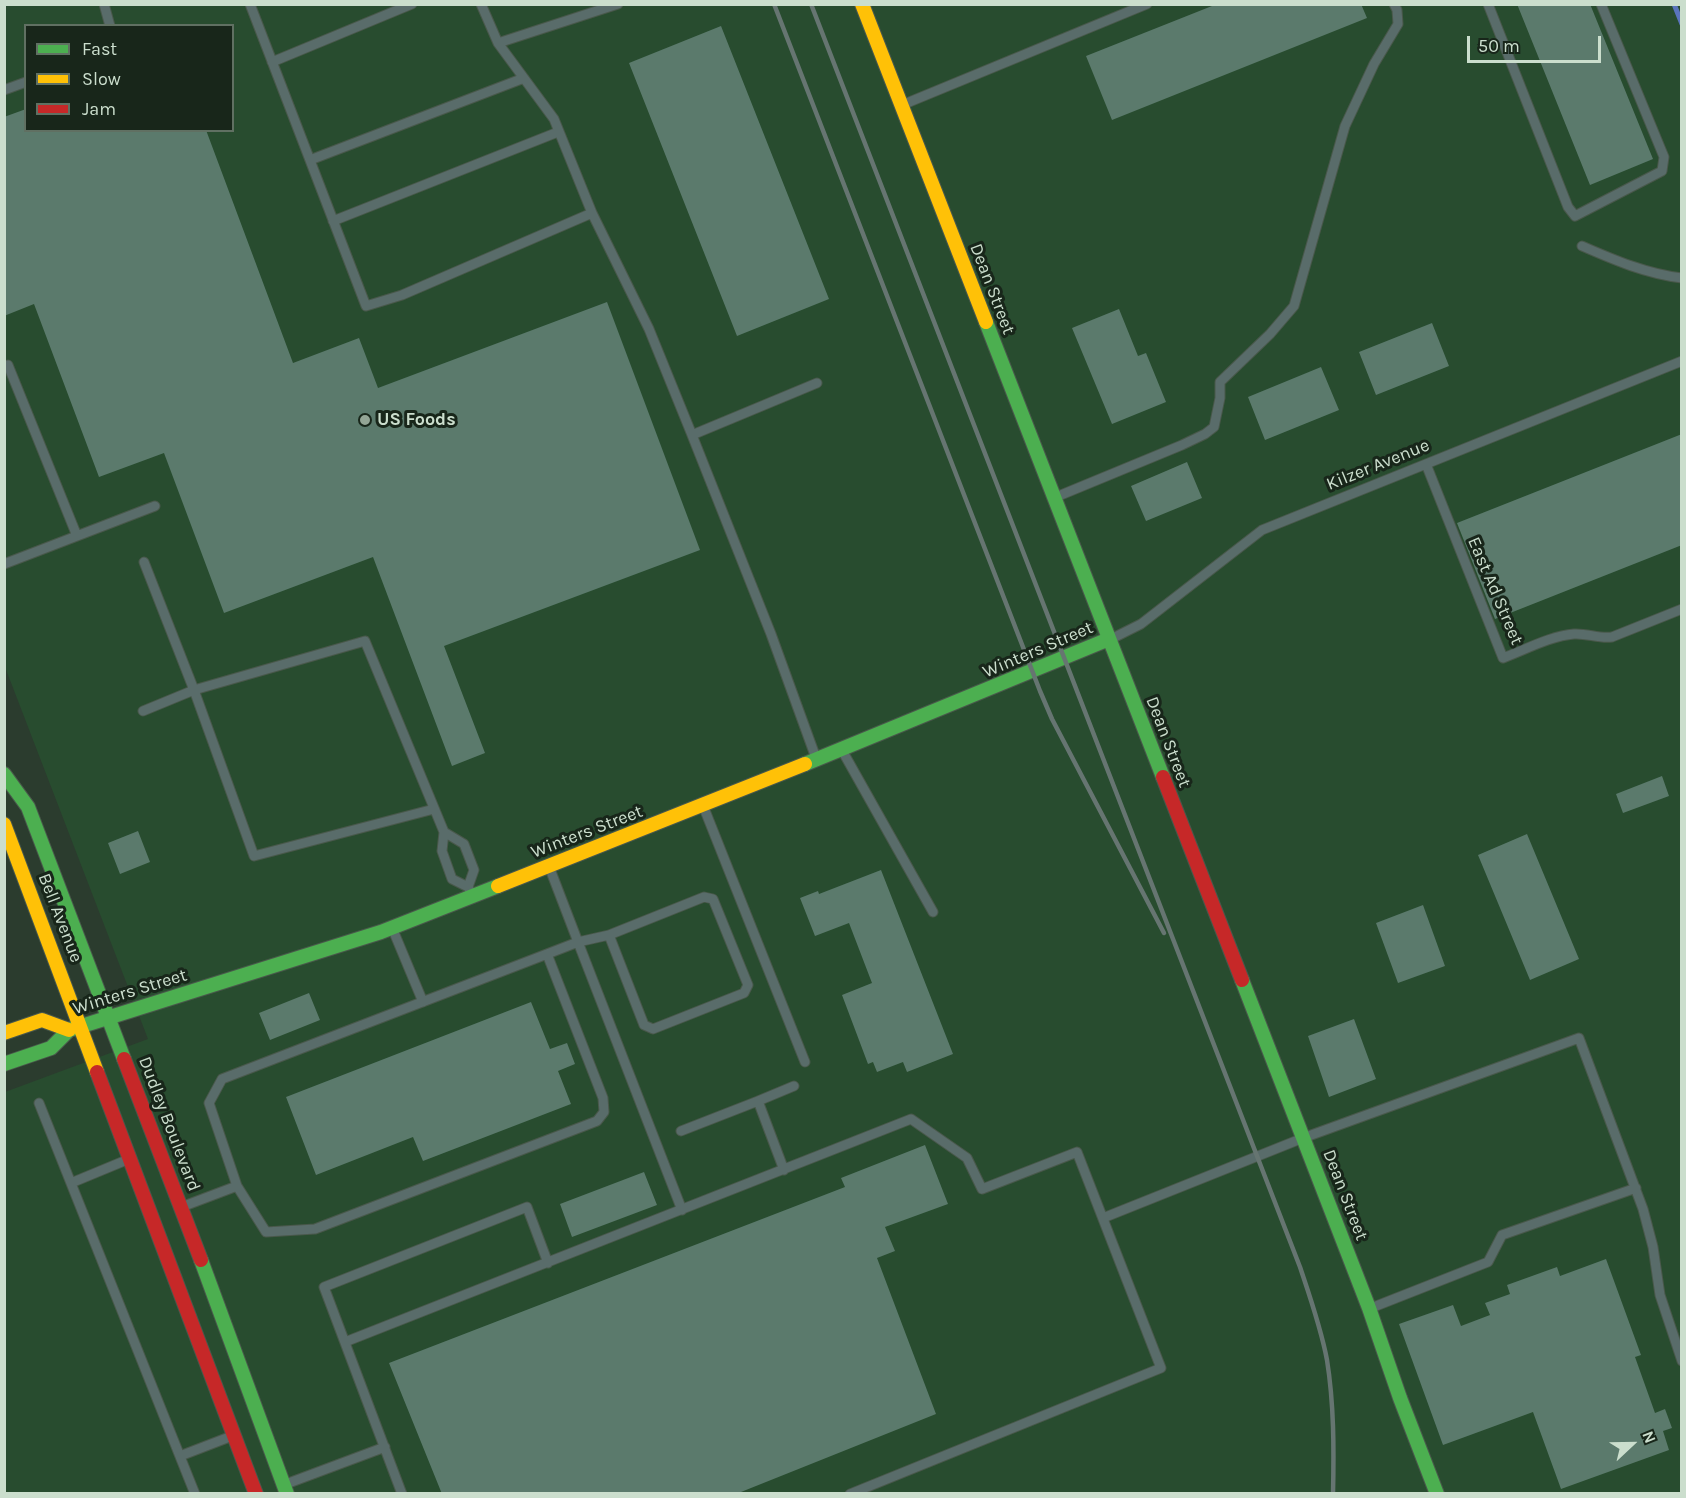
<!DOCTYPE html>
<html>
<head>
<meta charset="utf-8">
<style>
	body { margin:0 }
	#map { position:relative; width:1686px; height:1498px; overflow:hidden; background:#2b3c2e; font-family:Karla,sans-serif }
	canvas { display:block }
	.frame { position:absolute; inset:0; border:6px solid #cbdecd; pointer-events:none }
	.legend { position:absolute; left:24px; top:24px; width:210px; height:108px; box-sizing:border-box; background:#18261a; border:2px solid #607062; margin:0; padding:8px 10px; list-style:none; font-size:18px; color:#cbdecd }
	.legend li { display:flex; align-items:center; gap:12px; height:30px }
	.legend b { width:30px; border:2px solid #607062 }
	.north { position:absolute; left:1602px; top:1414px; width:60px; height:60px; -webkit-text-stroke:4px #18261a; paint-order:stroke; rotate:68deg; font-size:16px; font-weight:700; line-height:24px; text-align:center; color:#cbdecd }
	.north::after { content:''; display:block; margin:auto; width:21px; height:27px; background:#cbdecd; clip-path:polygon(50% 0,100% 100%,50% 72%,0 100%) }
	.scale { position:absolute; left:1467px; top:36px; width:134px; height:27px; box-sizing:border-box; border:3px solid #cbdecd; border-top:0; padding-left:8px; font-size:18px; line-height:21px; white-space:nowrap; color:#cbdecd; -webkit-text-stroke:4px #18261a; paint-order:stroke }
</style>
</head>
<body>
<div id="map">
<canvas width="1686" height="1498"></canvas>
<div class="frame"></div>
<ul class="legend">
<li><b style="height:8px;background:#4caf50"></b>Fast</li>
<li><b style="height:8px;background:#ffc107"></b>Slow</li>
<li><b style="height:8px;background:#c62828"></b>Jam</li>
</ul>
<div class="north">N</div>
<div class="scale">50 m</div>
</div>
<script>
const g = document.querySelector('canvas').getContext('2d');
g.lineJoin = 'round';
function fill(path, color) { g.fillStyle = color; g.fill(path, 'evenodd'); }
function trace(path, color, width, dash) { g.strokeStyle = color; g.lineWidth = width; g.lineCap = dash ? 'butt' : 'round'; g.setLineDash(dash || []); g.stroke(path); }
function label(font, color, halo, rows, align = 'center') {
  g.font = font + ' Karla,sans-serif'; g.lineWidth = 6; g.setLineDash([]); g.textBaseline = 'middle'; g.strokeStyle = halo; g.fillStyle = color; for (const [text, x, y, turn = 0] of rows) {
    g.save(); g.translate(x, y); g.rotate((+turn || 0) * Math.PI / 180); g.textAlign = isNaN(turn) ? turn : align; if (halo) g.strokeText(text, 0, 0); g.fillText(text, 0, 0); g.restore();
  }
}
fill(new Path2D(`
	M5,5H1681V1493H5V1092L148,1039L5,667ZM26,26H232V130H26Z`), '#284c2f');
trace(new Path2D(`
	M1674,4L1682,24`), '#5a74bc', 5);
fill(new Path2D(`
	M1217,4H1361L1367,18L1112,120L1086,56Z
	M1517,4H1590L1653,159L1590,185Z
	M721,26L829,299L737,336L629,63Z
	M26,109V130H206L293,363L359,338L378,388L607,302L700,550L444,646L485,753L452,766L373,557L224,613L164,453L99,477L34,304L4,316V117Z
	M1119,309L1138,356L1146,353L1166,402L1112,424L1072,328Z
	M1432,323L1449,366L1376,395L1359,352Z
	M1321,367L1339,410L1265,440L1248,397Z
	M1682,434V545L1495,619L1457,523Z
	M1187,462L1202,498L1146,521L1131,486Z
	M1662,776L1669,796L1623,813L1616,794Z
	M138,831L150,862L120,874L108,843Z
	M1527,834L1579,959L1530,980L1478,855Z
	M881,870L953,1054L907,1072L903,1062L877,1072L873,1062L868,1064L842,995L872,983L849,923L815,936L800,898L818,891L819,894Z
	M1423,905L1445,966L1398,983L1376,923Z
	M309,993L320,1020L270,1040L259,1013Z
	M531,1002L550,1049L567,1043L575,1064L558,1071L571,1104L423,1161L413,1137L316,1175L286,1097Z
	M1354,1019L1376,1079L1329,1097L1308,1036Z
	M925,1145L948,1204L885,1227L895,1251L877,1258L936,1414L736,1494H442L389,1363L845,1187L841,1178Z
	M644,1172L657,1205L572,1237L560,1204Z
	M1606,1259L1641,1355L1635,1357L1655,1413L1665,1409L1672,1428L1663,1431L1669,1450L1561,1489L1533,1412L1443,1445L1399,1324L1453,1305L1461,1326L1490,1315L1485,1303L1510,1294L1507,1285L1557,1267L1560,1276Z`), '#5b7a6c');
const lane = new Path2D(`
	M104,4L110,26
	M250,4L366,306L402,295L592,213L554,119L498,43L481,4
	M1488,4L1568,207L1575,216L1662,171L1664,157L1601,4
	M498,43L618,4
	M272,62L412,4
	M4,90L26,82
	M902,105L1147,4
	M310,160L524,78
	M592,213L649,329L692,435
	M333,221L558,132
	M1582,246C1614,260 1647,274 1682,278
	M8,365L77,536
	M1426,464L1503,658C1525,650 1550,636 1574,634C1587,633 1599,639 1612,637L1682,609
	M1056,497L1182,445L1205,434L1214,427L1220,398V382L1270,334L1294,306L1345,126L1374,64L1398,24L1397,10L1394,4
	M144,562L194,690L254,856L434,809
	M4,564L155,506
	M1111,639L1141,624L1262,530L1682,361
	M143,711L194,690L365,641L444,832L464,844L474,870L468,887L472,895
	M843,752L933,912
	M816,758L771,634L692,435L817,383
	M704,808L805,1062
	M444,832L442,851L452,879L468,887
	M393,930L423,1002
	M609,935L644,1025L653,1029L744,993L748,985L713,899L704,897L609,935L578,942L682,1210
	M547,954L603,1098L604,1112L597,1121L315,1229L266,1232L237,1186L209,1103L222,1079Z
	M547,954L578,942L550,869
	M758,1101L794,1086
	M39,1103L195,1494
	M681,1131L758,1101L784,1170
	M71,1183L129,1159
	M184,1206L237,1186
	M1103,1218L1303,1138L1579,1038L1643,1209L1653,1247L1660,1295L1682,1361
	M1371,1308L1488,1262L1502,1235L1636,1188
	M345,1342L911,1119L967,1158L982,1189L1077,1152L1161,1368L850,1494
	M180,1456L232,1436
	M286,1484L385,1447
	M402,1494L324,1287L527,1207L548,1263`);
const fast = new Path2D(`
	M986,322L1163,777
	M805,764L1109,639
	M4,774L28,807L124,1059
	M1242,980L1369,1308L1400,1398L1437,1494
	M4,1064L51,1048L69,1030L381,932L498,886
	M201,1260L287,1494`);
const slow = new Path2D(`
	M862,4L986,322
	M4,824L97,1072
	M498,886L805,764
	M4,1033L42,1020L69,1030`);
const jam = new Path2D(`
	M1163,777L1242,980
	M124,1059L201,1260
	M97,1072L256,1494`);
trace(lane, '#49584b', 11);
trace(fast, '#49584b', 16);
trace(slow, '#49584b', 16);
trace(jam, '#49584b', 16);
trace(lane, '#596c6a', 9);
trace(fast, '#4caf50', 14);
trace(slow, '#ffc107', 14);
trace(jam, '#c62828', 14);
trace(new Path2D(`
	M774,4L1040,691L1052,719L1164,933
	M811,4L1300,1267C1310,1297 1321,1328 1327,1360C1334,1404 1334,1449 1333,1494`), '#667571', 4.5);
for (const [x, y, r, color] of [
	[365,420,6,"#93a595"]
]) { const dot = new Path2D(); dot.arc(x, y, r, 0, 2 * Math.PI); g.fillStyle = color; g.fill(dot); trace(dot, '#18261a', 2); }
label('18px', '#cbdecd', '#18261a', [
	["Dean Street",992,289,69],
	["Kilzer Avenue",1378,465,-22],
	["East Ad Street",1495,591,67],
	["Winters Street",1038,650,-23],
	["Dean Street",1168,742,69],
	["Winters Street",587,832,-21],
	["Bell Avenue",60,918,69],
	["Winters Street",130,992,-17],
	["Dudley Boulevard",169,1124,69],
	["Dean Street",1345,1195,69]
]);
label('bold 18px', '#cbdecd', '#18261a', [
	["US Foods",377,420]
], 'left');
</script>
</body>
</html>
